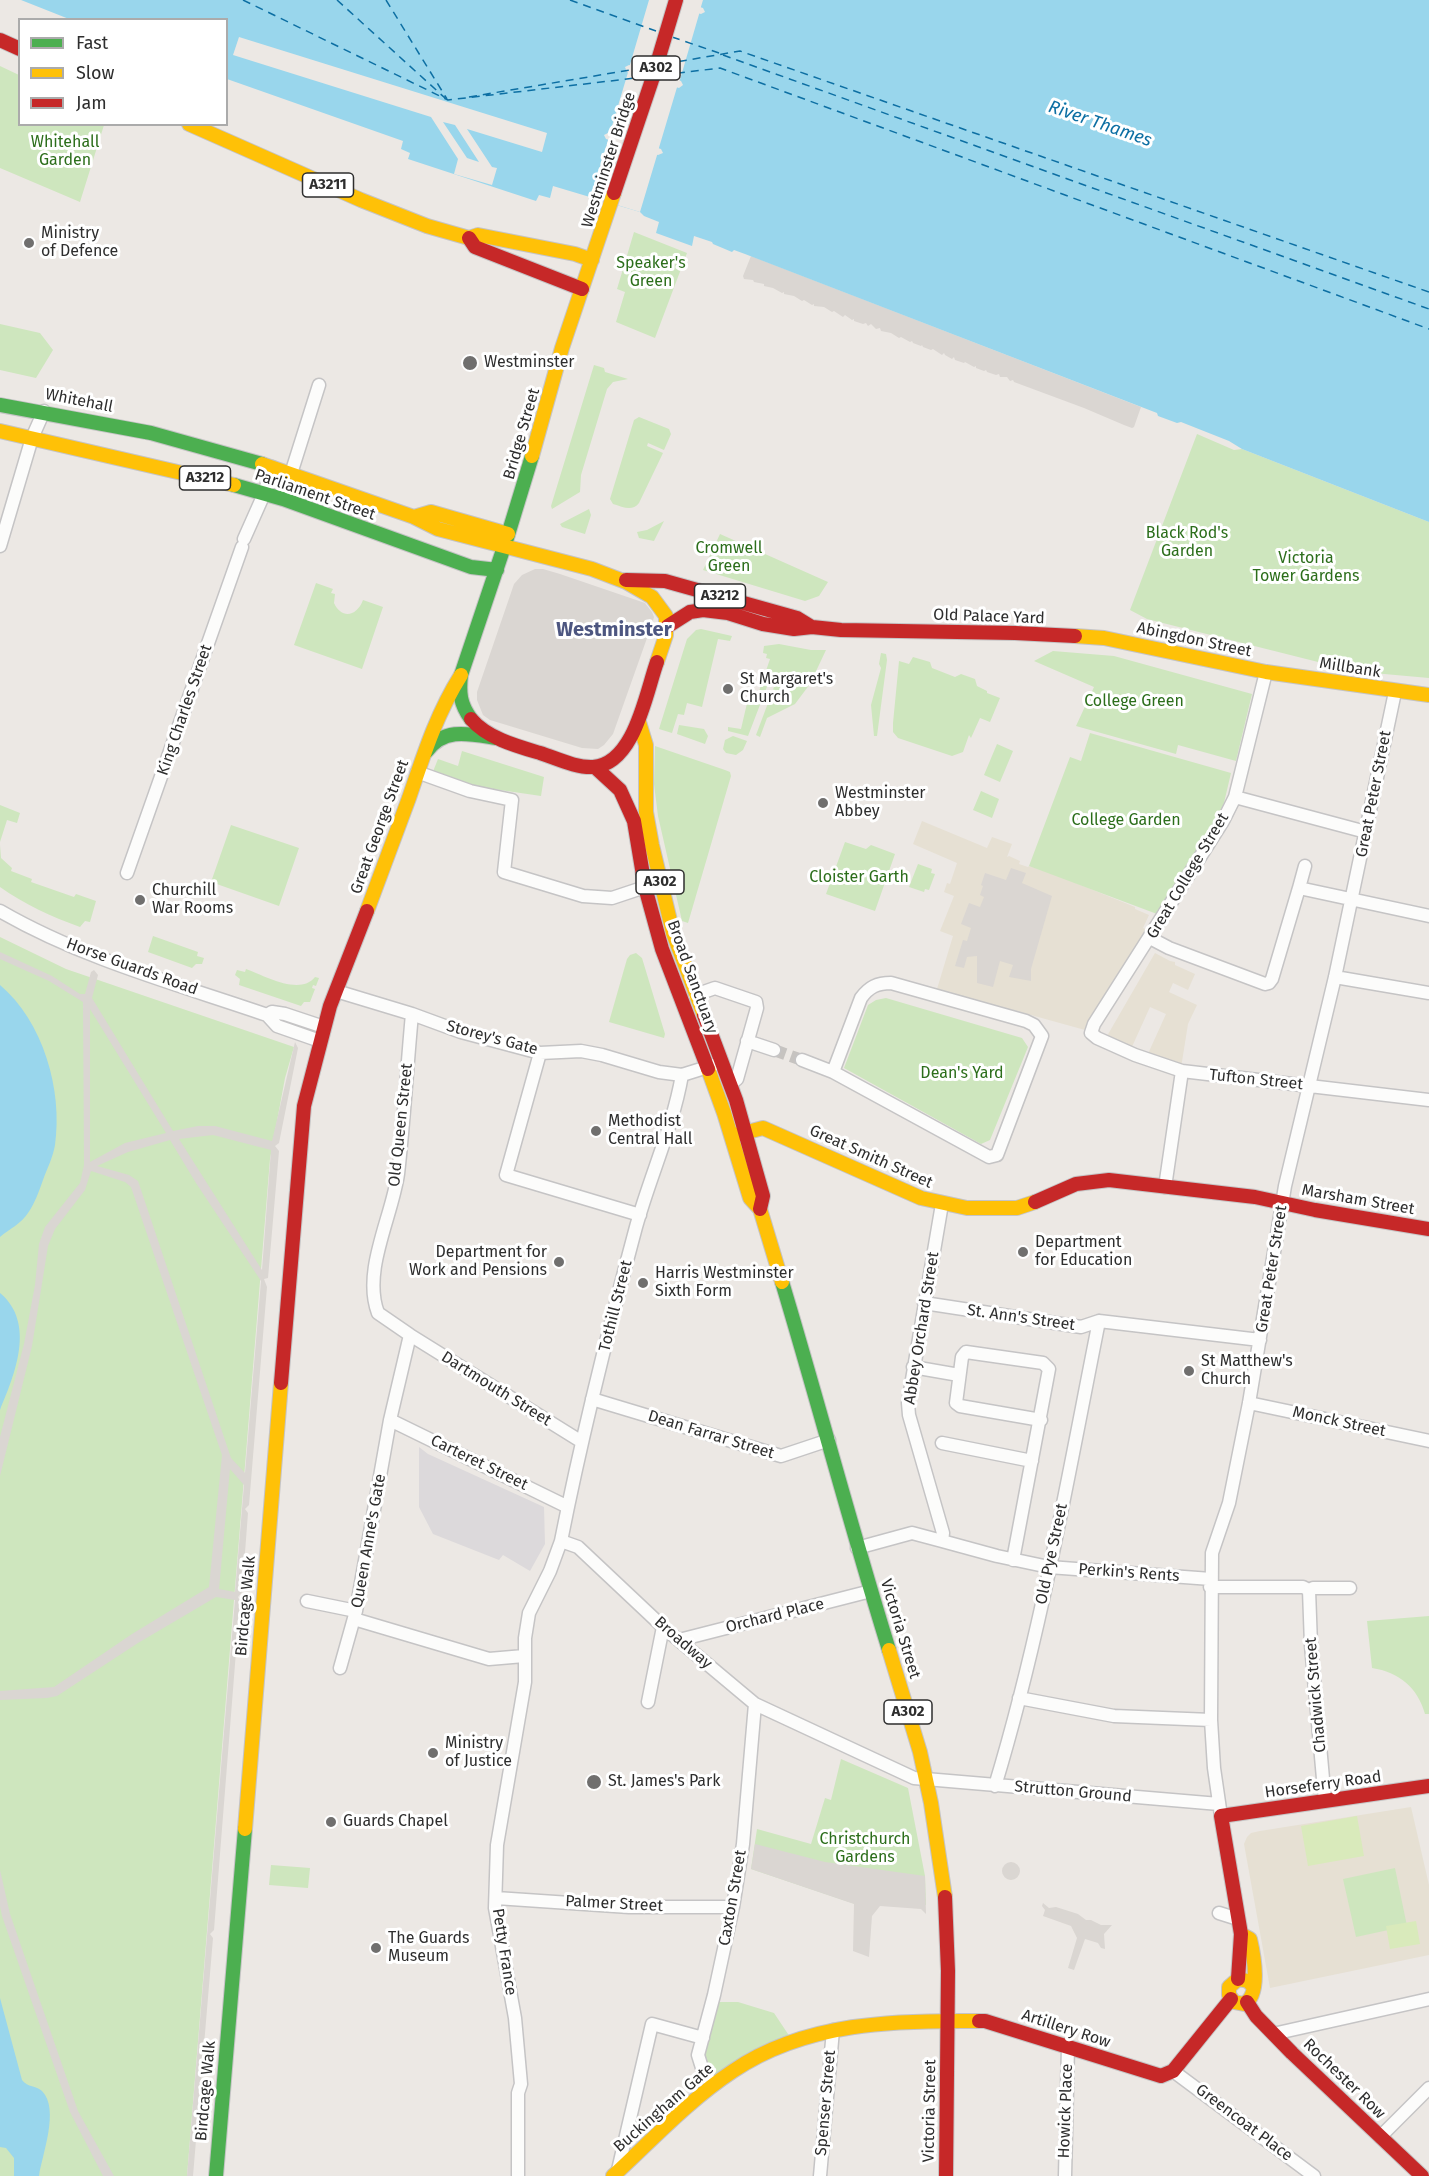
<!DOCTYPE html>
<html>
<head>
<meta charset="utf-8">
<style>
	body { margin:0 }
	#map { position:relative; width:1429px; height:2176px; overflow:hidden; background:#ece8e4; font-family:"Fira Sans",sans-serif }
	canvas { display:block }
	.legend { position:absolute; left:18px; top:18px; width:210px; height:108px; box-sizing:border-box; background:#fff; border:2px solid #ababab; margin:0; padding:8px 10px; list-style:none; font-size:18px; color:#2e2e2e }
	.legend li { display:flex; align-items:center; gap:12px; height:30px }
	.legend b { width:30px; border:2px solid #ababab }
</style>
</head>
<body>
<div id="map">
<canvas width="1429" height="2176"></canvas>
<ul class="legend">
<li><b style="height:8px;background:#4caf50"></b>Fast</li>
<li><b style="height:8px;background:#ffc107"></b>Slow</li>
<li><b style="height:8px;background:#c62828"></b>Jam</li>
</ul>
</div>
<script>
const g = document.querySelector('canvas').getContext('2d');
g.lineJoin = 'round';
function fill(path, color) { g.fillStyle = color; g.fill(path, 'evenodd'); }
function trace(path, color, width, dash) { g.strokeStyle = color; g.lineWidth = width; g.lineCap = dash ? 'butt' : 'round'; g.setLineDash(dash || []); g.stroke(path); }
function label(font, color, halo, rows, align = 'center') {
  g.font = font + ' "Fira Sans",sans-serif'; g.lineWidth = 6; g.setLineDash([]); g.textBaseline = 'middle'; g.strokeStyle = halo; g.fillStyle = color; for (const [text, x, y, turn = 0] of rows) {
    g.save(); g.translate(x, y); g.rotate((+turn || 0) * Math.PI / 180); g.textAlign = isNaN(turn) ? turn : align; if (halo) g.strokeText(text, 0, 0); g.fillText(text, 0, 0); g.restore();
  }
}
fill(new Path2D(`
	M419,1447L428,1454L544,1507L545,1544L530,1571L503,1555L499,1560L433,1534L419,1507Z`), '#dcd9db');
fill(new Path2D(`
	M922,821L987,848L992,837L1012,844L1007,857L1009,856L1020,861L1019,864L1028,867L1029,866L1039,868L1135,907V909L1149,915L1143,928L1148,930L1091,1020L1090,1019L1085,1030L937,989L953,936L940,931L954,896L944,892L947,883L950,884L957,863L913,844Z
	M1155,953L1170,961L1175,962V965L1195,974L1188,990L1173,983L1169,992L1197,1005L1188,1024L1181,1068L1147,1056L1166,1014L1150,1007L1131,1049L1107,1036Z
	M1411,1807L1429,1885V1955L1270,1988L1244,1844L1247,1837L1251,1833L1260,1831Z`), '#e6e0d3');
fill(new Path2D(`
	M0,66L19,75L20,124L104,125L80,202L0,168Z
	M634,232L687,253L655,338L616,322L625,292L617,289Z
	M0,324L40,333L53,350L36,378L0,370Z
	M594,365L604,368L605,372L628,379L613,382L607,389L581,475L580,492L552,509L551,506Z
	M639,417L669,429L671,434L664,450L648,443L647,446L663,453L639,503C632,512 623,507 613,504L610,499L634,420Z
	M1197,434L1234,450L1242,449L1429,522V678L1373,673L1338,667L1147,619L1130,610Z
	M589,509L591,515L585,534L562,527L560,524Z
	M664,521L654,541L639,538L637,532L647,530Z
	M720,534L828,582L819,596L805,601L703,570Z
	M316,583L333,589L331,593L335,594L334,603C342,620 357,616 363,600L383,607L362,669L294,645Z
	M701,629L732,636L730,641L718,639L702,707L687,703L684,715L678,714L672,733L659,729L687,639L696,630Z
	M779,644L811,650H826L810,684L795,704L767,718L760,737L756,735L774,687L768,684L748,736L728,731V727L741,729L748,699L756,700L770,659L766,658L767,654L763,653L764,646Z
	M1053,651L1114,656L1252,694L1236,761L1178,745L1176,754L1076,726L1094,687L1034,661Z
	M881,653L886,654L887,660L877,736H874L871,705L881,668L879,664Z
	M913,657L930,662L932,668L955,677L961,674L975,679L977,686L987,691V693L1000,698L990,722L980,718L971,738L969,735L963,752L952,756L898,738L893,732V723L899,661L909,664Z
	M679,725L704,729L708,736L705,744L677,734Z
	M1090,733L1231,773L1223,807L1157,914L1029,866L1070,757L1081,761Z
	M733,736L747,741L743,750L736,755L726,753L723,749L725,740Z
	M997,744L1013,751L1000,782L984,775Z
	M655,746L725,770L730,772L731,776L688,923L682,921L658,816L654,784Z
	M462,751L544,777L541,796L466,785L432,774L438,759L458,766Z
	M981,791L999,799L992,818L973,810Z
	M0,805L20,813L17,823L7,820L0,842Z
	M231,825L299,848L279,906L211,882Z
	M845,842L866,849L871,845L895,854L875,911L826,894Z
	M0,845L1,858L12,868L11,871L32,879L31,882L74,897L76,894L96,901L90,922L85,921L80,927C52,917 24,904 0,887Z
	M918,864L932,869L931,873L935,874L929,890L925,889L924,892L909,887Z
	M153,936L198,952L197,956L204,958L202,964H196L192,968L148,952Z
	M0,937L66,969L294,1047L285,1078L270,1159L187,2176H0Z
	M636,953L642,958L665,1034L664,1038L609,1022L627,959L630,955Z
	M246,969C265,976 300,996 315,977L319,978L316,986L313,985L312,988L315,989L310,1002H304L301,1006L239,985L240,979L235,975L237,970L245,972Z
	M886,998L1022,1038L1028,1047L990,1140L981,1144L844,1068L868,1005L876,1000Z
	M1429,1616V1714H1425C1418,1688 1399,1672 1372,1668L1367,1621Z
	M841,1759L908,1788L925,1876L926,1905L876,1901L855,1904L751,1869L757,1829L811,1844L825,1798L831,1800Z
	M271,1865L310,1868L308,1888L269,1885Z
	M1395,1868L1407,1926L1356,1937L1343,1879Z
	M719,2002H738L774,2013L790,2037L716,2075L693,2065Z`), '#cee6be');
fill(new Path2D(`
	M1357,1816L1364,1856L1308,1866L1301,1826Z
	M1416,1921L1420,1944L1390,1949L1386,1926Z`), '#d9eabb');
fill(new Path2D(`
	M751,256L1141,407L1134,427L1132,428L1124,425L1084,408L1014,382L1013,380L1010,381L1007,377H1000L999,374L996,375L987,372L986,370L984,371L976,368V366L974,367L965,362L964,363L955,360L954,357L952,359L945,355L944,353L942,355L933,349L931,350L923,347L922,345L921,346L913,343L912,341L910,342L901,337L899,338L891,333L881,331L880,328L876,329L871,324L868,326L866,323L863,324L854,321V319L852,320L845,315L843,317L834,311L832,312L824,307L814,306V304L812,305L804,300L802,301L794,296L784,294V292L782,293L773,288L764,286V284L754,282L753,280L744,279L743,276Z
	M535,569H543L560,574L645,603L652,612L654,617L652,624L613,734L604,745L598,749L582,748L490,720L483,715L477,700V692L514,584L522,575Z
	M1011,868L1026,873L1022,883L1052,896L1031,969V981L1009,977L1013,965L1000,961L993,987L977,983V956L967,957L964,968L955,966L963,940L967,941L971,928L961,924L969,903L980,907L984,897L980,895L983,886L981,885L985,873L1006,880Z
	M0,952L52,976L80,994H85L91,972L94,970L98,975L92,998L173,1131L198,1126H215L272,1141L295,1042L298,1048L279,1143L275,1146L279,1151L268,1278L264,1279L267,1287L249,1505L245,1509L248,1513L242,1592L238,1597L240,1601L214,1930L210,1934L213,1938L193,2176H187L235,1600L216,1597L138,1643L57,1696L47,1698L0,1700V1691L54,1687L132,1634L209,1587L222,1455L131,1187L125,1182L91,1171L85,1190L55,1229L48,1246L32,1346L0,1476V1437L24,1344L35,1285L39,1244L45,1227L80,1183L84,1165L83,1002L49,981L0,959ZM90,1009L166,1133L125,1143L90,1162ZM213,1135L271,1150L262,1270L179,1139ZM170,1140L196,1183L261,1281L245,1473L231,1458L138,1181L129,1175L97,1166L128,1152ZM230,1469L244,1485L235,1592L219,1589Z
	M755,1844L825,1862L925,1876L926,1914L921,1909L880,1906L872,1916L869,1957L853,1951L854,1904L751,1869Z
	M1002 1871a9 9 0 1 1 18 0a9 9 0 1 1-18 0Z
	M0,1870L10,1914L78,2111L114,2176H103L70,2112L2,1916L0,1906Z
	M1043,1903L1049,1908L1056,1907L1078,1914L1086,1920H1091L1101,1925H1112L1104,1934L1105,1949L1101,1948L1098,1943L1085,1939L1074,1970L1068,1968L1077,1938L1071,1926L1043,1916L1045,1910L1042,1906Z`), '#dad6d2');
fill(new Path2D(`
	M21,0H655L701,14L705,12L703,8L678,0H1429V522L1242,449L1229,441L1181,422L1177,423L1158,416L1157,413L745,254L734,250L732,252L713,244L712,242L694,236L692,246L656,233L659,222L644,216L640,212L553,186L550,198L539,195L536,201L408,159L410,153L401,149L403,141L227,79L226,20L69,19ZM629,65L681,81L683,85L679,88L627,72L625,67ZM608,133L661,149L663,153L658,155L606,139L604,135Z
	M0,985C43,1021 63,1090 55,1145C53,1157 47,1169 43,1180C39,1191 35,1203 28,1213C21,1224 9,1229 0,1237Z
	M0,1293C36,1323 15,1374 0,1410Z
	M0,1998L22,2080C28,2088 36,2085 42,2091C60,2109 42,2155 39,2176H14V2158L6,2148L0,2147Z`), '#99d6ec');
fill(new Path2D(`
	M649,0H665L700,11L679,83L629,68Z
	M675,0H703L700,10L677,3Z
	M239,37L547,133L542,152L467,129L492,167L497,168L492,185L454,174L458,159L431,117L233,55ZM443,122L455,125L479,162L467,158Z
	M629,69L678,84L658,151L609,136Z
	M609,137L658,152L640,212L591,197Z`), '#ece8e4');
trace(new Path2D(`
	M243,0L448,100L644,77
	M337,0L445,98
	M386,0L447,99
	M570,0L656,31
	M672,37L719,53
	M723,55L1429,309
	M665,64L740,51L1429,292
	M663,75L720,68L1429,329
	M469,97L648,67`), '#0d6fa3', 1.5, [8, 6]);
trace(new Path2D(`
	M774,1050L802,1060`), '#c6c3c0', 12, [12, 6]);
const street = new Path2D(`
	M283,499L319,385
	M244,539L264,494L272,467
	M0,546L32,438L44,411
	M1266,672L1235,797L1223,821L1094,1024L1091,1033L1097,1038L1135,1055L1182,1071L1429,1100
	M417,772L470,791L512,800L504,872L583,896L612,898L645,887
	M1235,797L1366,832
	M127,873L242,547
	M1299,888L1305,866
	M0,911C83,959 177,984 267,1015L272,1012L285,1014L324,1027
	M1150,938L1169,948L1265,984L1269,983L1272,979L1299,888L1429,916
	M1335,977L1429,993
	M336,991L412,1014L461,1032L540,1053L581,1051L602,1055L659,1072L682,1075L714,1065
	M695,995L715,988L756,1002L757,1008L737,1079L730,1084
	M267,1015L277,1026L320,1041
	M747,1041L774,1050
	M540,1053L506,1175L640,1215
	M802,1060L833,1072L989,1157L997,1155L1042,1036L1034,1025L1026,1021L891,983C877,983 869,987 861,998L833,1072
	M1165,1187L1182,1071
	M924,1303L1081,1327L1099,1321L1260,1340
	M410,1335L582,1442
	M913,1367L959,1375
	M592,1399L781,1456L829,1440
	M1249,1403L1429,1441
	M390,1420L568,1507
	M942,1443L1032,1461
	M561,1541L578,1547L663,1627L755,1704L914,1778L1219,1804
	M942,1541L997,1556L1049,1567L1211,1579
	M857,1548L912,1533L942,1541L943,1533L909,1415L908,1403L942,1204
	M1013,1560L1049,1369L1043,1363L966,1352L962,1357L956,1403L960,1406L1041,1420
	M1210,1587H1303L1309,1590L1311,1645L1325,1801
	M1309,1590L1313,1588H1350
	M307,1601L356,1611
	M354,1619L489,1659L524,1656
	M679,1640L871,1591
	M340,1668L356,1611L390,1420L410,1335L378,1313C362,1271 392,1217 398,1174C404,1121 407,1067 412,1014
	M1019,1698L1114,1716L1211,1720
	M648,1702L663,1627
	M995,1786C1041,1634 1068,1476 1099,1321
	M1221,1816L1214,1768L1211,1720L1212,1553L1229,1503L1249,1403L1285,1186L1335,977L1395,692
	M496,1898L629,1907H733
	M1219,1913L1238,1919
	M1273,2034L1429,1999
	M1173,2071L1314,2176
	M713,2085L703,2071L698,2055L714,1995L733,1907L743,1844L755,1704
	M1380,2137L1429,2088
	M618,2170L652,2024L703,2038
	M518,2176V2093L521,2084L515,2018L495,1908L497,1845L525,1682V1638L529,1613L550,1571L561,1541C582,1435 608,1331 636,1227C650,1176 673,1127 682,1075
	M820,2176L833,2030
	M1065,2176L1068,2046`);
const fast = new Path2D(`
	M0,405L151,433L262,464
	M234,485L283,499L471,567L497,570
	M471,719C460,704 459,693 461,675L507,538L532,456
	M427,751C444,727 470,734 496,738
	M782,1282C819,1405 851,1528 889,1650
	M216,2176L245,1829`);
const slow = new Path2D(`
	M189,124L361,200L427,226L469,238L478,235L575,254L592,260
	M0,431L234,485
	M532,456L562,348L614,193
	M262,464L414,517L438,529L592,569L626,582L652,597L666,616V635L657,662
	M414,517L431,512L508,534
	M1075,636L1104,638L1266,672L1429,695
	M639,722L646,745V812L652,845L673,933L704,1015
	M367,911C381,874 395,836 409,798C424,754 436,715 461,675
	M708,1069L724,1113L750,1198L760,1209L782,1282
	M732,1136L763,1128L921,1198L967,1208H1017L1035,1202
	M889,1650L920,1752L931,1803L945,1897
	M245,1829L281,1383
	M1241,1934L1250,1939C1254,1956 1261,1995 1244,2004L1234,2002L1229,1995V1987L1238,1979L1248,1981L1253,1986
	M613,2176C652,2140 689,2100 733,2071C805,2022 896,2020 979,2021`);
const jam = new Path2D(`
	M0,40L20,49
	M614,193L653,77L676,0
	M469,238L475,247L582,289
	M626,580L665,581L797,618L810,626
	M668,626L690,612L703,610L728,613L763,624L794,629L812,627L841,630L1015,633L1075,636
	M471,719C487,738 516,746 540,753C556,758 576,768 593,767C635,764 646,692 657,662
	M595,767L620,790L634,821L645,887L662,949L708,1069
	M704,1015L736,1100L763,1196L760,1209
	M1035,1202L1076,1184L1109,1180L1255,1197L1315,1210L1429,1229
	M281,1383L304,1106L330,1006L367,911
	M945,1897L948,1971L946,2176
	M1238,1979L1241,1934L1221,1816L1429,1786
	M1247,2002L1256,2016L1292,2053L1422,2176
	M979,2021H985L1161,2076L1173,2071L1231,1999`);
trace(street, '#c5c4c5', 15);
trace(fast, '#c5c4c5', 16);
trace(slow, '#c5c4c5', 16);
trace(jam, '#c5c4c5', 16);
trace(street, '#fcfcfb', 12);
trace(fast, '#4caf50', 14);
trace(slow, '#ffc107', 14);
trace(jam, '#c62828', 14);
for (const [x, y, r, color] of [
	[29,243,6,"#706f6e"],
	[470,363,8,"#706f6e"],
	[728,689,6,"#706f6e"],
	[823,803,6,"#706f6e"],
	[140,900,6,"#706f6e"],
	[596,1131,6,"#706f6e"],
	[1023,1252,6,"#706f6e"],
	[559,1262,6,"#706f6e"],
	[643,1283,6,"#706f6e"],
	[1189,1371,6,"#706f6e"],
	[433,1753,6,"#706f6e"],
	[594,1782,8,"#706f6e"],
	[331,1822,6,"#706f6e"],
	[376,1948,6,"#706f6e"]
]) { const dot = new Path2D(); dot.arc(x, y, r, 0, 2 * Math.PI); g.fillStyle = color; g.fill(dot); trace(dot, '#fff', 2); }
for (const [x, y, w] of [
	[656,68,48],
	[328,185,51],
	[205,478,51],
	[720,596,51],
	[660,882,48],
	[908,1712,48]
]) { const box = new Path2D(); box.roundRect(x - w / 2, y - 12, w, 24, 4.5); g.fillStyle = '#fff'; g.fill(box); trace(box, '#2e2e2e', 1.5); }
label('bold 15px', '#2e2e2e', null, [
	["A302",656,68],
	["A3211",328,185],
	["A3212",205,478],
	["A3212",720,596],
	["A302",660,882],
	["A302",908,1712]
]);
label('16px', '#2c6e1b', '#fff', [
	["Whitehall",65,143],
	["Garden",65,161],
	["Speaker's",651,264],
	["Green",651,282],
	["Black Rod's",1187,534],
	["Garden",1187,552],
	["Cromwell",729,549],
	["Green",729,567],
	["Victoria",1306,559],
	["Tower Gardens",1306,577],
	["College Green",1134,702],
	["College Garden",1126,821],
	["Cloister Garth",859,878],
	["Dean's Yard",962,1074],
	["Christchurch",865,1840],
	["Gardens",865,1858]
]);
label('16px', '#2e2e2e', '#fff', [
	["Westminster Bridge",609,160,-72],
	["Whitehall",79,401,11],
	["Bridge Street",522,434,-74],
	["Parliament Street",315,495,19],
	["Old Palace Yard",989,617,2],
	["Abingdon Street",1194,640,12],
	["Millbank",1350,668,9],
	["King Charles Street",185,710,-71],
	["Great Peter Street",1374,794,-79],
	["Great George Street",380,827,-70],
	["Great College Street",1188,876,-59],
	["Horse Guards Road",132,967,20],
	["Broad Sanctuary",692,977,70],
	["Storey's Gate",492,1038,15],
	["Tufton Street",1256,1080,6],
	["Old Queen Street",401,1125,-84],
	["Great Smith Street",871,1157,24],
	["Marsham Street",1358,1200,10],
	["Great Peter Street",1272,1269,-81],
	["Tothill Street",616,1306,-76],
	["St. Ann's Street",1021,1318,8],
	["Abbey Orchard Street",922,1328,-81],
	["Dartmouth Street",496,1389,32],
	["Monck Street",1339,1422,12],
	["Dean Farrar Street",711,1435,17],
	["Carteret Street",479,1463,26],
	["Queen Anne's Gate",369,1541,-80],
	["Old Pye Street",1052,1554,-78],
	["Perkin's Rents",1129,1573,4],
	["Birdcage Walk",246,1606,-85],
	["Orchard Place",775,1616,-14],
	["Victoria Street",900,1629,73],
	["Broadway",683,1643,41],
	["Chadwick Street",1316,1695,-95],
	["Horseferry Road",1323,1785,-8],
	["Strutton Ground",1073,1792,5],
	["Caxton Street",733,1898,-80],
	["Palmer Street",614,1904,3],
	["Petty France",504,1952,81],
	["Artillery Row",1066,2029,18],
	["Rochester Row",1344,2079,44],
	["Birdcage Walk",206,2091,-85],
	["Spenser Street",826,2103,-85],
	["Buckingham Gate",664,2108,-41],
	["Victoria Street",930,2111,-89],
	["Howick Place",1066,2111,-88],
	["Greencoat Place",1244,2123,37]
]);
label('16px', '#2e2e2e', '#fff', [
	["Ministry",41,234],
	["of Defence",41,252],
	["Westminster",484,363],
	["St Margaret's",740,680],
	["Church",740,698],
	["Westminster",835,794],
	["Abbey",835,812],
	["Churchill",152,891],
	["War Rooms",152,909],
	["Methodist",608,1122],
	["Central Hall",608,1140],
	["Department",1035,1243],
	["for Education",1035,1261],
	["Department for",547,1253,"right"],
	["Work and Pensions",547,1271,"right"],
	["Harris Westminster",655,1274],
	["Sixth Form",655,1292],
	["St Matthew's",1201,1362],
	["Church",1201,1380],
	["Ministry",445,1744],
	["of Justice",445,1762],
	["St. James's Park",608,1782],
	["Guards Chapel",343,1822],
	["The Guards",388,1939],
	["Museum",388,1957]
], 'left');
label('italic 18px', '#0d6fa3', '#fff', [
	["River Thames",1100,124,19]
]);
label('bold 20px', '#4d5680', '#fff', [
	["Westminster",614,630]
]);
</script>
</body>
</html>
